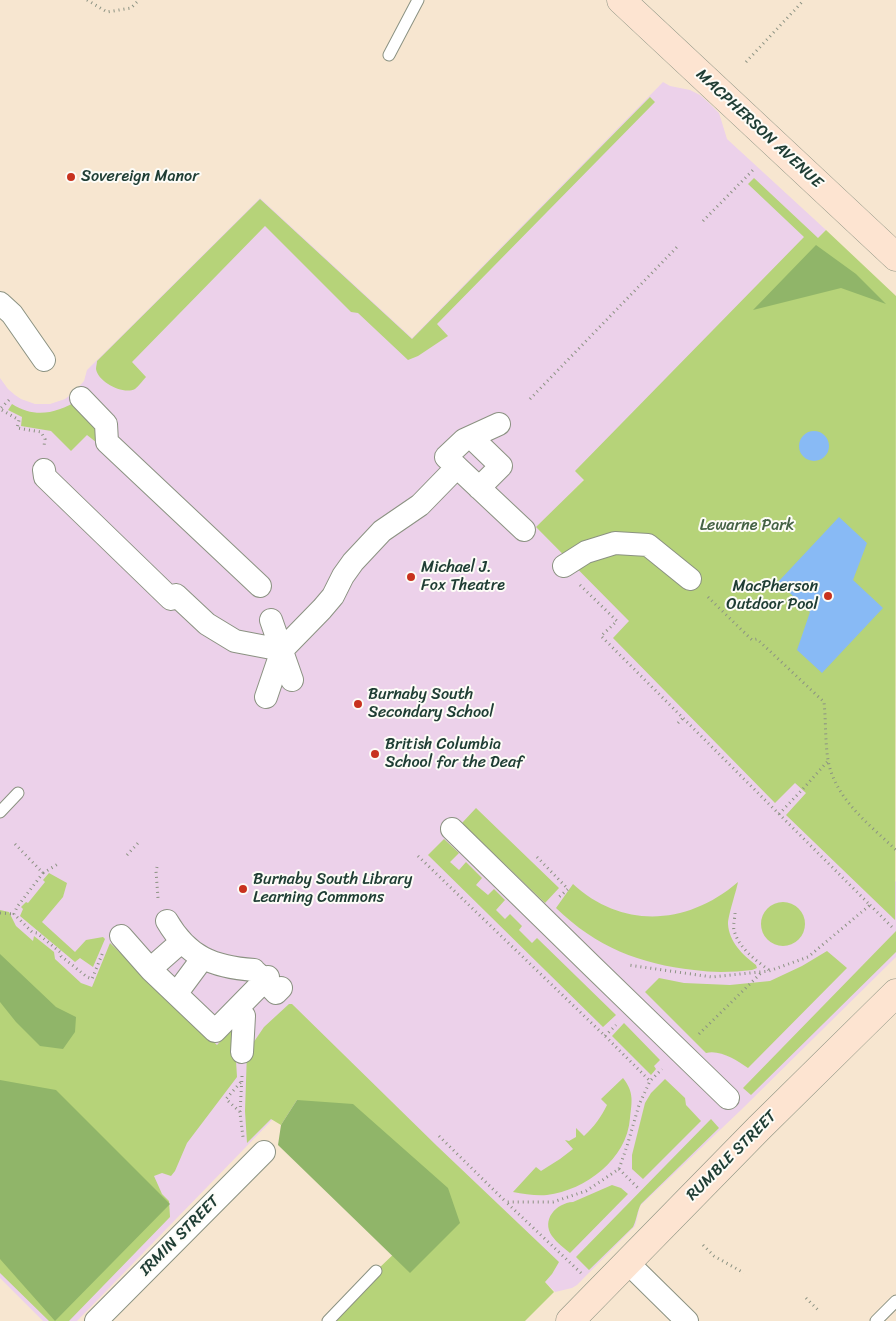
<!DOCTYPE html>
<html>
<head>
<meta charset="utf-8">
<style>
	body { margin:0 }
	canvas { display:block; background:#f7e6d0 }
</style>
</head>
<body>
<canvas width="896" height="1321"></canvas>
<script>
const g = document.querySelector('canvas').getContext('2d');
g.lineJoin = 'round';
function fill(path, color) { g.fillStyle = color; g.fill(path, 'evenodd'); }
function trace(path, color, width, dash) { g.strokeStyle = color; g.lineWidth = width; g.lineCap = dash ? 'butt' : 'round'; g.setLineDash(dash || []); g.stroke(path); }
function label(font, color, halo, rows, align = 'center') {
  g.font = font + ' Sriracha,sans-serif'; g.lineWidth = 4; g.setLineDash([]); g.textBaseline = 'middle'; g.strokeStyle = halo; g.fillStyle = color; for (const [text, x, y, turn = 0] of rows) {
    g.save(); g.translate(x, y); g.rotate((+turn || 0) * Math.PI / 180); g.textAlign = isNaN(turn) ? turn : align; if (halo) g.strokeText(text, 0, 0); g.fillText(text, 0, 0); g.restore();
  }
}
fill(new Path2D(`
	M663,82L670,86L690,90L700,95L708,102L719,113L727,139L826,230L568,496L896,882V957L741,1110L640,1206L635,1226L577,1285L572,1288L555,1292L457,1194L407,1242L276,1116L77,1321H43L0,1278V378L8,389L15,395L21,399L35,404H50L65,399L73,393L84,381L87,370L260,198L412,338Z`), '#ecd1ea');
fill(new Path2D(`
	M650,97L655,102L437,324L448,336L418,356L408,360L358,313L351,312L265,226L132,362L146,377C143,380 139,386 135,389C123,395 98,382 96,369C96,366 97,364 97,361L260,199L412,339Z
	M754,178L818,238L826,230L896,296L895,920L786,815L806,793L795,783L775,803L613,638L629,621L536,527L584,480L575,471L804,237L748,184Z
	M79,400L101,423V446L87,435L71,451L51,431L21,426L22,417L8,410L12,404C36,419 56,413 79,400Z
	M476,808L559,888L545,903L462,823Z
	M444,839L459,853L450,862L459,870L466,862L482,878L476,885L488,895L494,889L505,900L496,910L505,919L510,914L522,926L519,930L532,943L537,938L616,1015L603,1027L428,855Z
	M49,873L67,883L63,897L42,922L75,952L86,940L103,937L105,939L93,967L80,958L75,962L20,916L23,909L21,907L26,902L28,903L45,882L43,880Z
	M738,882C736,892 728,916 728,924C729,942 743,955 756,965L757,968L752,970C742,971 732,972 721,972C712,972 703,971 694,970C640,964 596,947 556,908L573,884C623,930 688,925 738,882Z
	M761 924a22 22 0 1 1 44 0a22 22 0 1 1-44 0Z
	M0,910L9,912L16,926L33,941L34,936L54,952L55,959L81,983L92,987L110,943L217,1045L234,1027L237,1077L187,1143L175,1171L171,1176L162,1173L154,1176L162,1194L169,1201L170,1217L69,1321H49L0,1273Z
	M896,931V952L751,1095L743,1088Z
	M827,951L847,968L748,1068C737,1060 719,1049 706,1053L645,992L659,978L684,983L730,985L770,981L802,966Z
	M289,1004H292L437,1146L559,1262L552,1274L545,1282L554,1292L525,1321H328L376,1271L451,1199L297,1100L281,1125L271,1119L247,1143L245,1111L247,1052L264,1027Z
	M624,1023L660,1060L654,1066L656,1069L651,1075L612,1036Z
	M623,1078C634,1092 632,1101 630,1118C627,1159 586,1190 547,1195C536,1196 524,1194 513,1192L536,1167L541,1171L560,1159L573,1149L565,1140L569,1141L576,1137V1128L584,1136C594,1127 601,1117 607,1105L601,1099Z
	M665,1079L685,1098L686,1105L701,1121L643,1179L632,1169V1155L645,1103L651,1093Z
	M711,1119L719,1128L641,1204C637,1211 637,1219 633,1227L589,1270L576,1257Z
	M612,1185L621,1188L628,1194L570,1253C564,1248 557,1243 552,1236C541,1220 556,1203 573,1202Z`), '#b6d379');
fill(new Path2D(`
	M816,245L856,274L886,304L841,288L753,310Z
	M0,954L56,1007L76,1017L75,1032L63,1049L40,1046L16,1022L0,1002Z
	M0,1080L56,1090L170,1204L55,1321L0,1259Z
	M297,1100L353,1104L448,1188L460,1223L410,1273L278,1145L281,1125Z`), '#90b569');
fill(new Path2D(`
	M799 446a15 15 0 1 1 30 0a15 15 0 1 1-30 0Z
	M839,517L867,543L853,580L883,608L822,673L797,650L810,612L778,582Z`), '#88baf5');
const lane = new Path2D(`
	M389,55L418,0
	M0,812L18,793
	M328,1321L376,1271
	M876,1321L896,1301`);
const street = new Path2D(`
	M0,303L12,314L44,360
	M81,398L106,424L107,442L260,586
	M471,437L501,466L479,488
	M457,467L446,457L464,440L499,424
	M44,470L45,477L171,599L176,595L207,624L235,641L282,650
	M564,566L586,552L615,543L648,545L690,579
	M271,620L292,680
	M266,697L282,650L322,609L333,596L343,576L353,562L382,531L420,505L457,467L524,530
	M452,829L592,966L728,1098
	M167,921C188,957 213,967 254,970
	M121,936L151,970L215,1031L268,977
	M156,964L181,942
	M257,973L276,993L281,988
	M182,986L202,959
	M237,1009L244,1016L242,1052
	M628,1263L687,1321
	M96,1321L264,1152`);
const secondary = new Path2D(`
	M621,0L896,257
	M570,1321L759,1128L896,993`);
trace(lane, '#8b9282', 13);
trace(street, '#8b9282', 24);
trace(secondary, '#8b9282', 29);
trace(new Path2D(`
	M87,0L107,12L131,8L139,0
	M746,62L804,0
	M703,221L754,169
	M530,399L677,247
	M9,400L0,409L19,420L17,428L41,432L45,439L44,446
	M580,585L617,621L601,636L870,905L808,957L769,971L712,977L628,965
	M708,597L752,640L757,639L824,702C826,721 825,741 828,760C835,799 869,824 896,850
	M678,723L683,718
	M779,814L801,791L828,761
	M15,844L43,873L17,907L14,914L32,932L37,933L60,952L61,956L87,977L92,979L103,952
	M127,855L138,843
	M418,856L605,1036L650,1081
	M537,857L568,889L558,898
	M157,867L156,871L158,898
	M43,873L58,864
	M870,905L893,928
	M0,913L14,914
	M735,913C735,918 733,925 734,930C738,947 755,960 769,970
	M699,1034L762,972
	M605,1036L616,1025
	M242,1076L240,1113L243,1137
	M240,1112L226,1099L241,1082
	M439,1136L506,1202
	M619,1169L639,1189
	M703,1245L714,1256L744,1273
	M581,1273L506,1202H553L586,1191L619,1169L627,1146L639,1105L650,1081L662,1069
	M806,1298L819,1311`), '#8b9282', 3, [1, 4]);
trace(lane, '#fff', 11);
trace(street, '#fff', 22);
trace(secondary, '#fde4d1', 28);
for (const [x, y, r, color] of [
	[71,177,5,"#c8321e"],
	[411,577,5,"#c8321e"],
	[828,596,5,"#c8321e"],
	[358,704,5,"#c8321e"],
	[375,754,5,"#c8321e"],
	[243,889,5,"#c8321e"]
]) { const dot = new Path2D(); dot.arc(x, y, r, 0, 2 * Math.PI); g.fillStyle = color; g.fill(dot); trace(dot, '#fdfcf7', 2); }
label('16px', '#1f3d34', '#fdfcf7', [
	["MACPHERSON AVENUE",759,129,43],
	["RUMBLE STREET",732,1156,-45],
	["IRMIN STREET",180,1236,-45]
]);
label('16px', '#1f3d34', '#fdfcf7', [
	["Sovereign Manor",81,177],
	["Michael J.",421,568],
	["Fox Theatre",421,586],
	["MacPherson",818,587,"right"],
	["Outdoor Pool",818,605,"right"],
	["Burnaby South",368,695],
	["Secondary School",368,713],
	["British Columbia",385,745],
	["School for the Deaf",385,763],
	["Burnaby South Library",253,880],
	["Learning Commons",253,898]
], 'left');
label('16px', '#456245', '#fdfcf7', [
	["Lewarne Park",747,526]
]);
</script>
</body>
</html>
